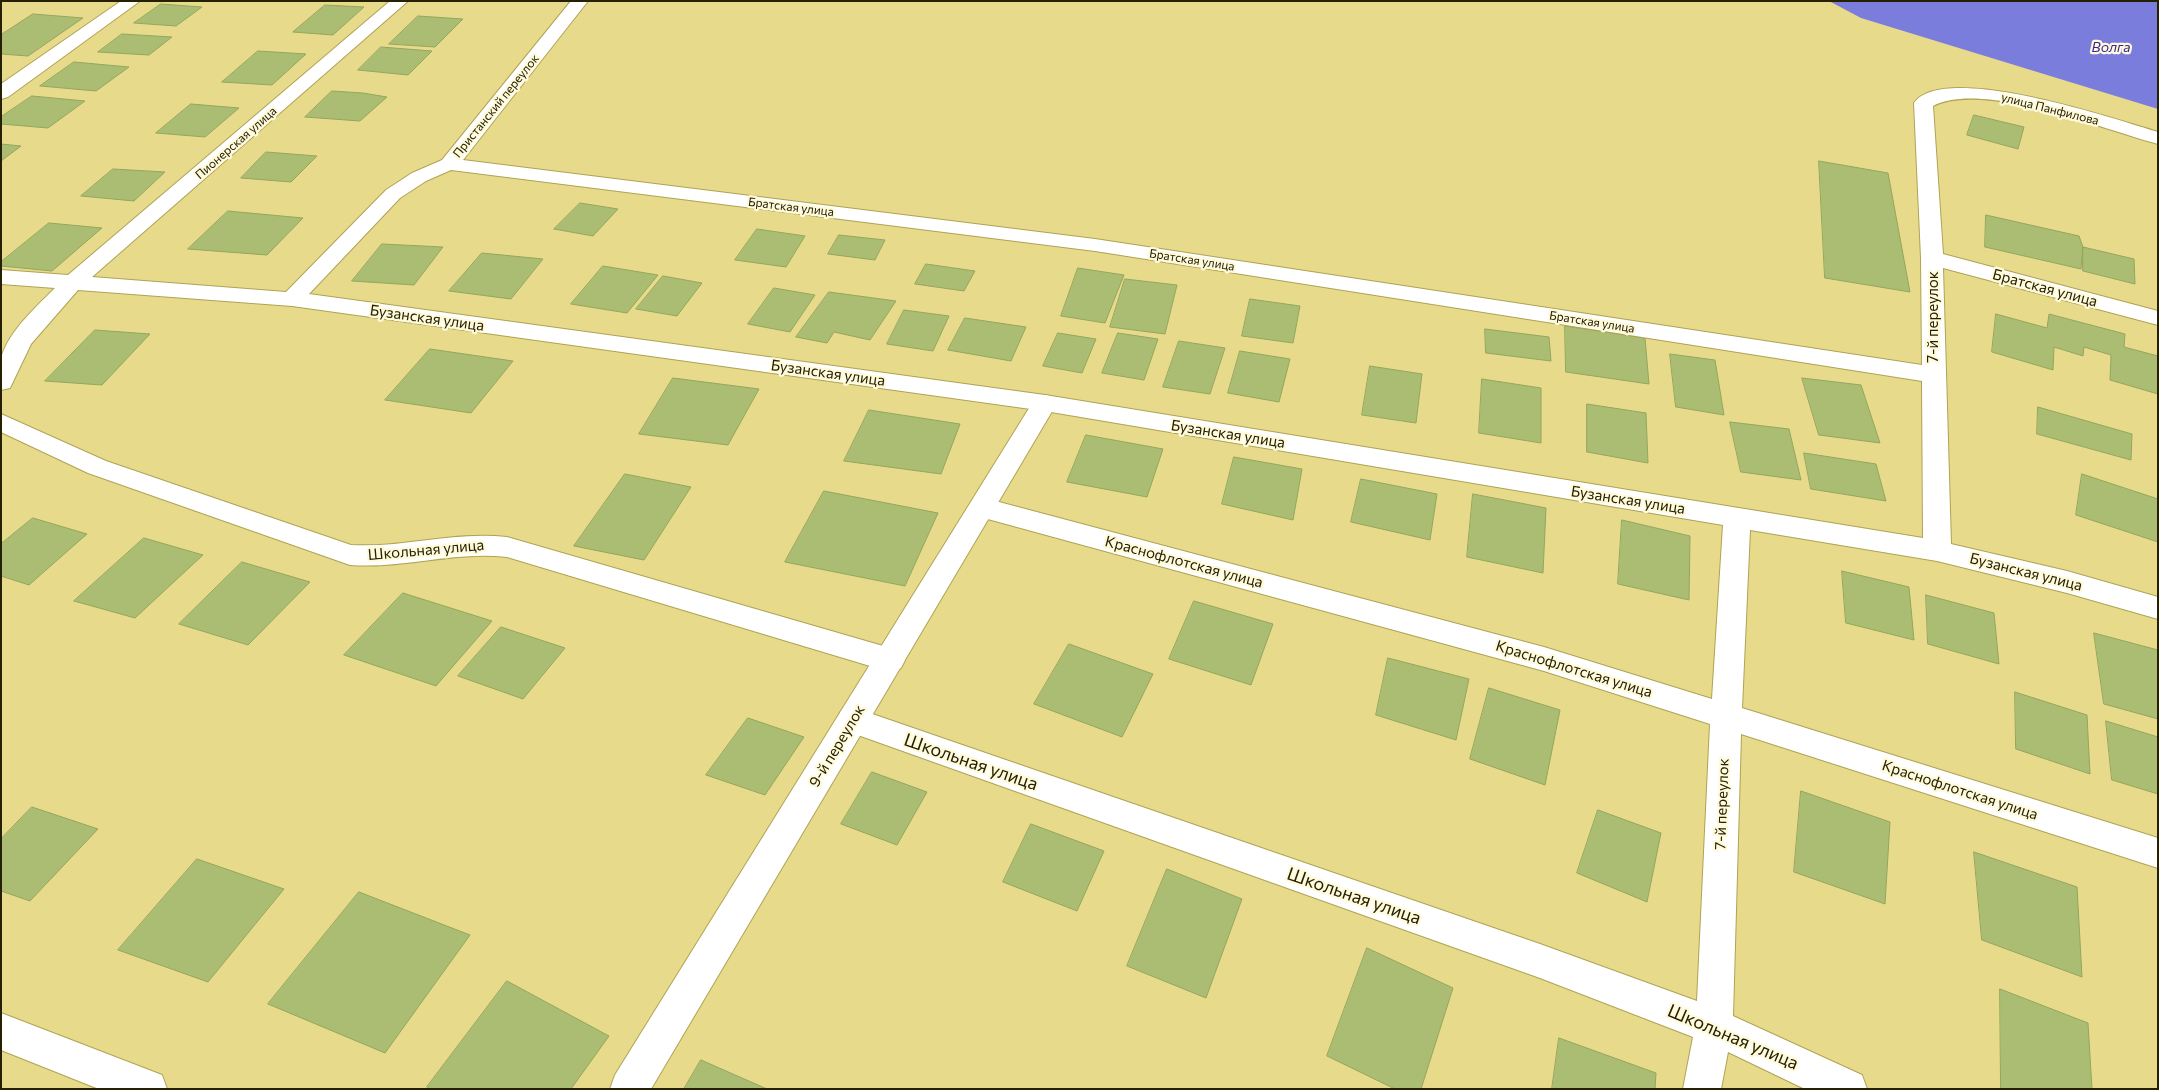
<!DOCTYPE html>
<html>
<head>
<meta charset="utf-8">
<style>
	body { margin:0 }
	#map { position:relative; width:2159px; height:1090px; overflow:hidden; background:#e7da8b; font-family:Commissioner,sans-serif }
	canvas { display:block }
	.frame { position:absolute; inset:0; border:2px solid #252000; pointer-events:none }
</style>
</head>
<body>
<div id="map">
<canvas width="2159" height="1090"></canvas>
<div class="frame"></div>
</div>
<script>
const g = document.querySelector('canvas').getContext('2d');
g.lineJoin = 'round';
function fill(path, color) { g.fillStyle = color; g.fill(path, 'evenodd'); }
function trace(path, color, width, dash) { g.strokeStyle = color; g.lineWidth = width; g.lineCap = dash ? 'butt' : 'round'; g.setLineDash(dash || []); g.stroke(path); }
function label(font, color, halo, rows, align = 'center') {
  g.font = font + ' Commissioner,sans-serif'; g.lineWidth = 4.5; g.setLineDash([]); g.textBaseline = 'middle'; g.strokeStyle = halo; g.fillStyle = color; for (const [text, x, y, turn = 0] of rows) {
    g.save(); g.translate(x, y); g.rotate((+turn || 0) * Math.PI / 180); g.textAlign = isNaN(turn) ? turn : align; if (halo) g.strokeText(text, 0, 0); g.fillText(text, 0, 0); g.restore();
  }
}
fill(new Path2D(`
	M1829,1H2158V109L1861,18Z`), '#7b7ddd');
const building = new Path2D(`
	M161,4L202,7L176,26L134,23Z
	M325,5L364,7L333,35L293,32Z
	M33,14L83,18L28,56L1,54V35Z
	M418,16L463,19L435,47L389,44Z
	M122,34L172,37L149,55L98,52Z
	M381,47L432,51L408,75L358,70Z
	M258,51L306,54L272,85L222,82Z
	M74,62L129,67L96,91L40,86Z
	M332,91L363,93L387,97L360,121L305,117Z
	M32,96L85,101L48,128L1,124V117Z
	M191,104L239,108L205,137L156,133Z
	M1974,115L2024,127L2018,149L1967,135Z
	M1,144L21,146L1,161Z
	M266,152L317,156L291,182L241,178Z
	M1819,161L1888,173L1910,292L1825,278Z
	M113,169L165,172L134,201L81,196Z
	M580,203L618,209L593,236L554,229Z
	M228,211L303,218L267,255L188,249Z
	M1986,215L2079,236L2083,247L2081,269L1985,247Z
	M49,223L102,228L52,271L1,266V262Z
	M757,229L805,236L786,267L735,260Z
	M839,235L885,240L875,260L828,254Z
	M382,244L443,247L414,285L352,281Z
	M2083,247L2134,259L2135,284L2083,271Z
	M482,253L543,259L511,299L449,291Z
	M926,264L975,271L964,291L915,284Z
	M603,266L658,275L627,313L571,304Z
	M1078,268L1124,275L1105,323L1061,316Z
	M663,276L702,283L677,316L636,309Z
	M1125,279L1177,285L1165,334L1110,327Z
	M774,288L815,295L790,332L748,324Z
	M829,292L896,301L870,340L834,332L827,343L796,337Z
	M1250,299L1300,306L1293,343L1242,336Z
	M904,310L949,316L933,351L887,344Z
	M1996,314L2047,328L2049,314L2125,334L2124,347L2158,356V394L2110,380L2111,355L2084,347L2083,356L2054,347L2053,370L1992,352Z
	M965,318L1026,327L1011,361L948,350Z
	M1565,326L1645,338L1649,384L1566,372Z
	M1485,329L1549,337L1551,361L1486,353Z
	M95,330L150,334L102,385L45,381Z
	M1058,333L1096,339L1082,373L1043,366Z
	M1118,333L1158,339L1144,380L1102,373Z
	M1179,341L1225,348L1210,394L1163,387Z
	M430,349L513,361L471,413L385,400Z
	M1240,351L1290,359L1279,402L1228,393Z
	M1670,354L1715,360L1724,415L1676,407Z
	M1370,366L1422,374L1416,423L1362,415Z
	M673,378L759,389L728,445L639,434Z
	M1802,378L1861,385L1880,443L1819,435Z
	M1482,379L1541,388V443L1479,433Z
	M1587,404L1646,413L1648,463L1587,452Z
	M2038,407L2132,434L2131,460L2037,434Z
	M869,410L960,424L941,474L844,461Z
	M1730,422L1789,429L1801,480L1741,472Z
	M1086,435L1163,449L1147,497L1067,482Z
	M1804,453L1876,464L1886,501L1811,489Z
	M1234,457L1302,469L1293,520L1222,504Z
	M625,474L691,487L644,560L574,546Z
	M2082,474L2158,499V542L2076,515Z
	M1361,479L1437,494L1430,540L1351,522Z
	M824,491L938,513L905,586L785,562Z
	M1473,494L1546,508L1543,573L1467,557Z
	M33,518L87,534L29,585L1,576V544Z
	M1622,520L1690,536L1689,600L1618,584Z
	M144,538L203,555L135,618L74,601Z
	M242,562L310,582L248,645L179,624Z
	M1842,571L1909,587L1914,640L1846,623Z
	M403,593L492,621L436,686L344,655Z
	M1926,595L1994,613L1999,664L1928,644Z
	M1194,601L1273,624L1251,685L1169,659Z
	M501,627L565,648L523,699L458,676Z
	M2094,633L2158,650V719L2104,704Z
	M1069,644L1153,674L1122,737L1034,704Z
	M1388,658L1469,679L1456,740L1376,715Z
	M1489,688L1560,710L1545,785L1470,759Z
	M2015,692L2087,715L2090,774L2016,749Z
	M748,718L804,737L765,795L706,775Z
	M2106,721L2158,737V794L2112,780Z
	M872,772L927,792L897,845L841,824Z
	M1801,791L1890,822L1885,904L1794,872Z
	M32,807L98,829L30,901L1,891V839Z
	M1598,810L1661,833L1647,902L1577,873Z
	M1031,824L1104,851L1077,911L1003,882Z
	M1974,852L2077,887L2082,977L1982,940Z
	M197,859L284,889L208,982L118,950Z
	M1167,869L1242,899L1206,998L1127,966Z
	M359,892L470,935L385,1053L268,1004Z
	M1367,948L1453,988L1421,1089H1395L1327,1056Z
	M507,981L609,1036L571,1089H430L427,1087Z
	M2000,989L2088,1023L2092,1089H2001Z
	M1559,1038L1656,1073L1655,1089H1552Z
	M701,1060L767,1089H684Z`);
fill(building, '#aabd73');
trace(building, '#94a65c', 1);
const street = new Path2D(`
	M121,1H140L8,97L1,99V84Z
	M390,1H408L92,277L286,292L386,190L412,173L442,160L571,1H588L463,160L1095,239L1922,365L1921,258L1914,103C1943,61 2115,119 2158,132V144C2104,130 1983,80 1933,106L1943,254L2158,311V325L1943,268L1951,544L2067,571L2158,597V619L2067,593L1937,561L1750,530L1742,708L2158,838V868L1741,734L1733,1016L1862,1075L1867,1089H1805L1728,1052L1721,1089H1683L1693,1037L1540,978L841,729L837,720L841,711L852,707L1540,944L1697,1001L1710,724L1544,671L984,518L975,515L971,508L975,501L984,498L1544,647L1712,699L1723,525L1045,411L292,306L78,290L31,344L10,388L1,390C1,379 0,365 2,355C11,329 36,307 55,288L1,284V270L68,275ZM451,170L1095,251L1922,381L1923,538L1045,395L309,294L400,198L426,181Z
	M1,414L106,461L351,545C404,548 454,531 507,537L890,648L901,652L905,660L901,668L890,672L507,557C454,551 403,569 350,565L88,473L1,432Z
	M1,1013L162,1075L167,1089H99L1,1050Z`);
const secondary = new Path2D(`
	M1045,395L1054,397L1057,403L651,1089H610L615,1075L1036,397Z`);
trace(street, '#afa354', 2);
trace(secondary, '#afa354', 2);
fill(street, '#fff');
fill(secondary, '#fff');
label('12px', '#252000', '#fefadb', [
	["Пристанский переулок",496,106,-51],
	["улица Панфилова",2050,109,14],
	["Пионерская улица",236,143,-41],
	["Братская улица",791,207,7],
	["Братская улица",1192,260,9],
	["Братская улица",1592,322,9]
]);
label('italic 14px', '#362796', '#fefadb', [
	["Волга",2111,47]
]);
label('15px', '#252000', '#fefadb', [
	["Братская улица",2045,288,15],
	["7-й переулок",1933,317,-90],
	["Бузанская улица",427,318,8],
	["Бузанская улица",828,373,8],
	["Бузанская улица",1228,434,9],
	["Бузанская улица",1628,500,9],
	["Школьная улица",426,550,-5],
	["Краснофлотская улица",1184,562,15],
	["Бузанская улица",2026,572,14],
	["Краснофлотская улица",1574,669,17],
	["9-й переулок",837,746,-59],
	["Краснофлотская улица",1960,790,18],
	["7-й переулок",1722,804,-88]
]);
label('18px', '#252000', '#fefadb', [
	["Школьная улица",971,762,19],
	["Школьная улица",1354,896,19],
	["Школьная улица",1733,1037,23]
]);
</script>
</body>
</html>
